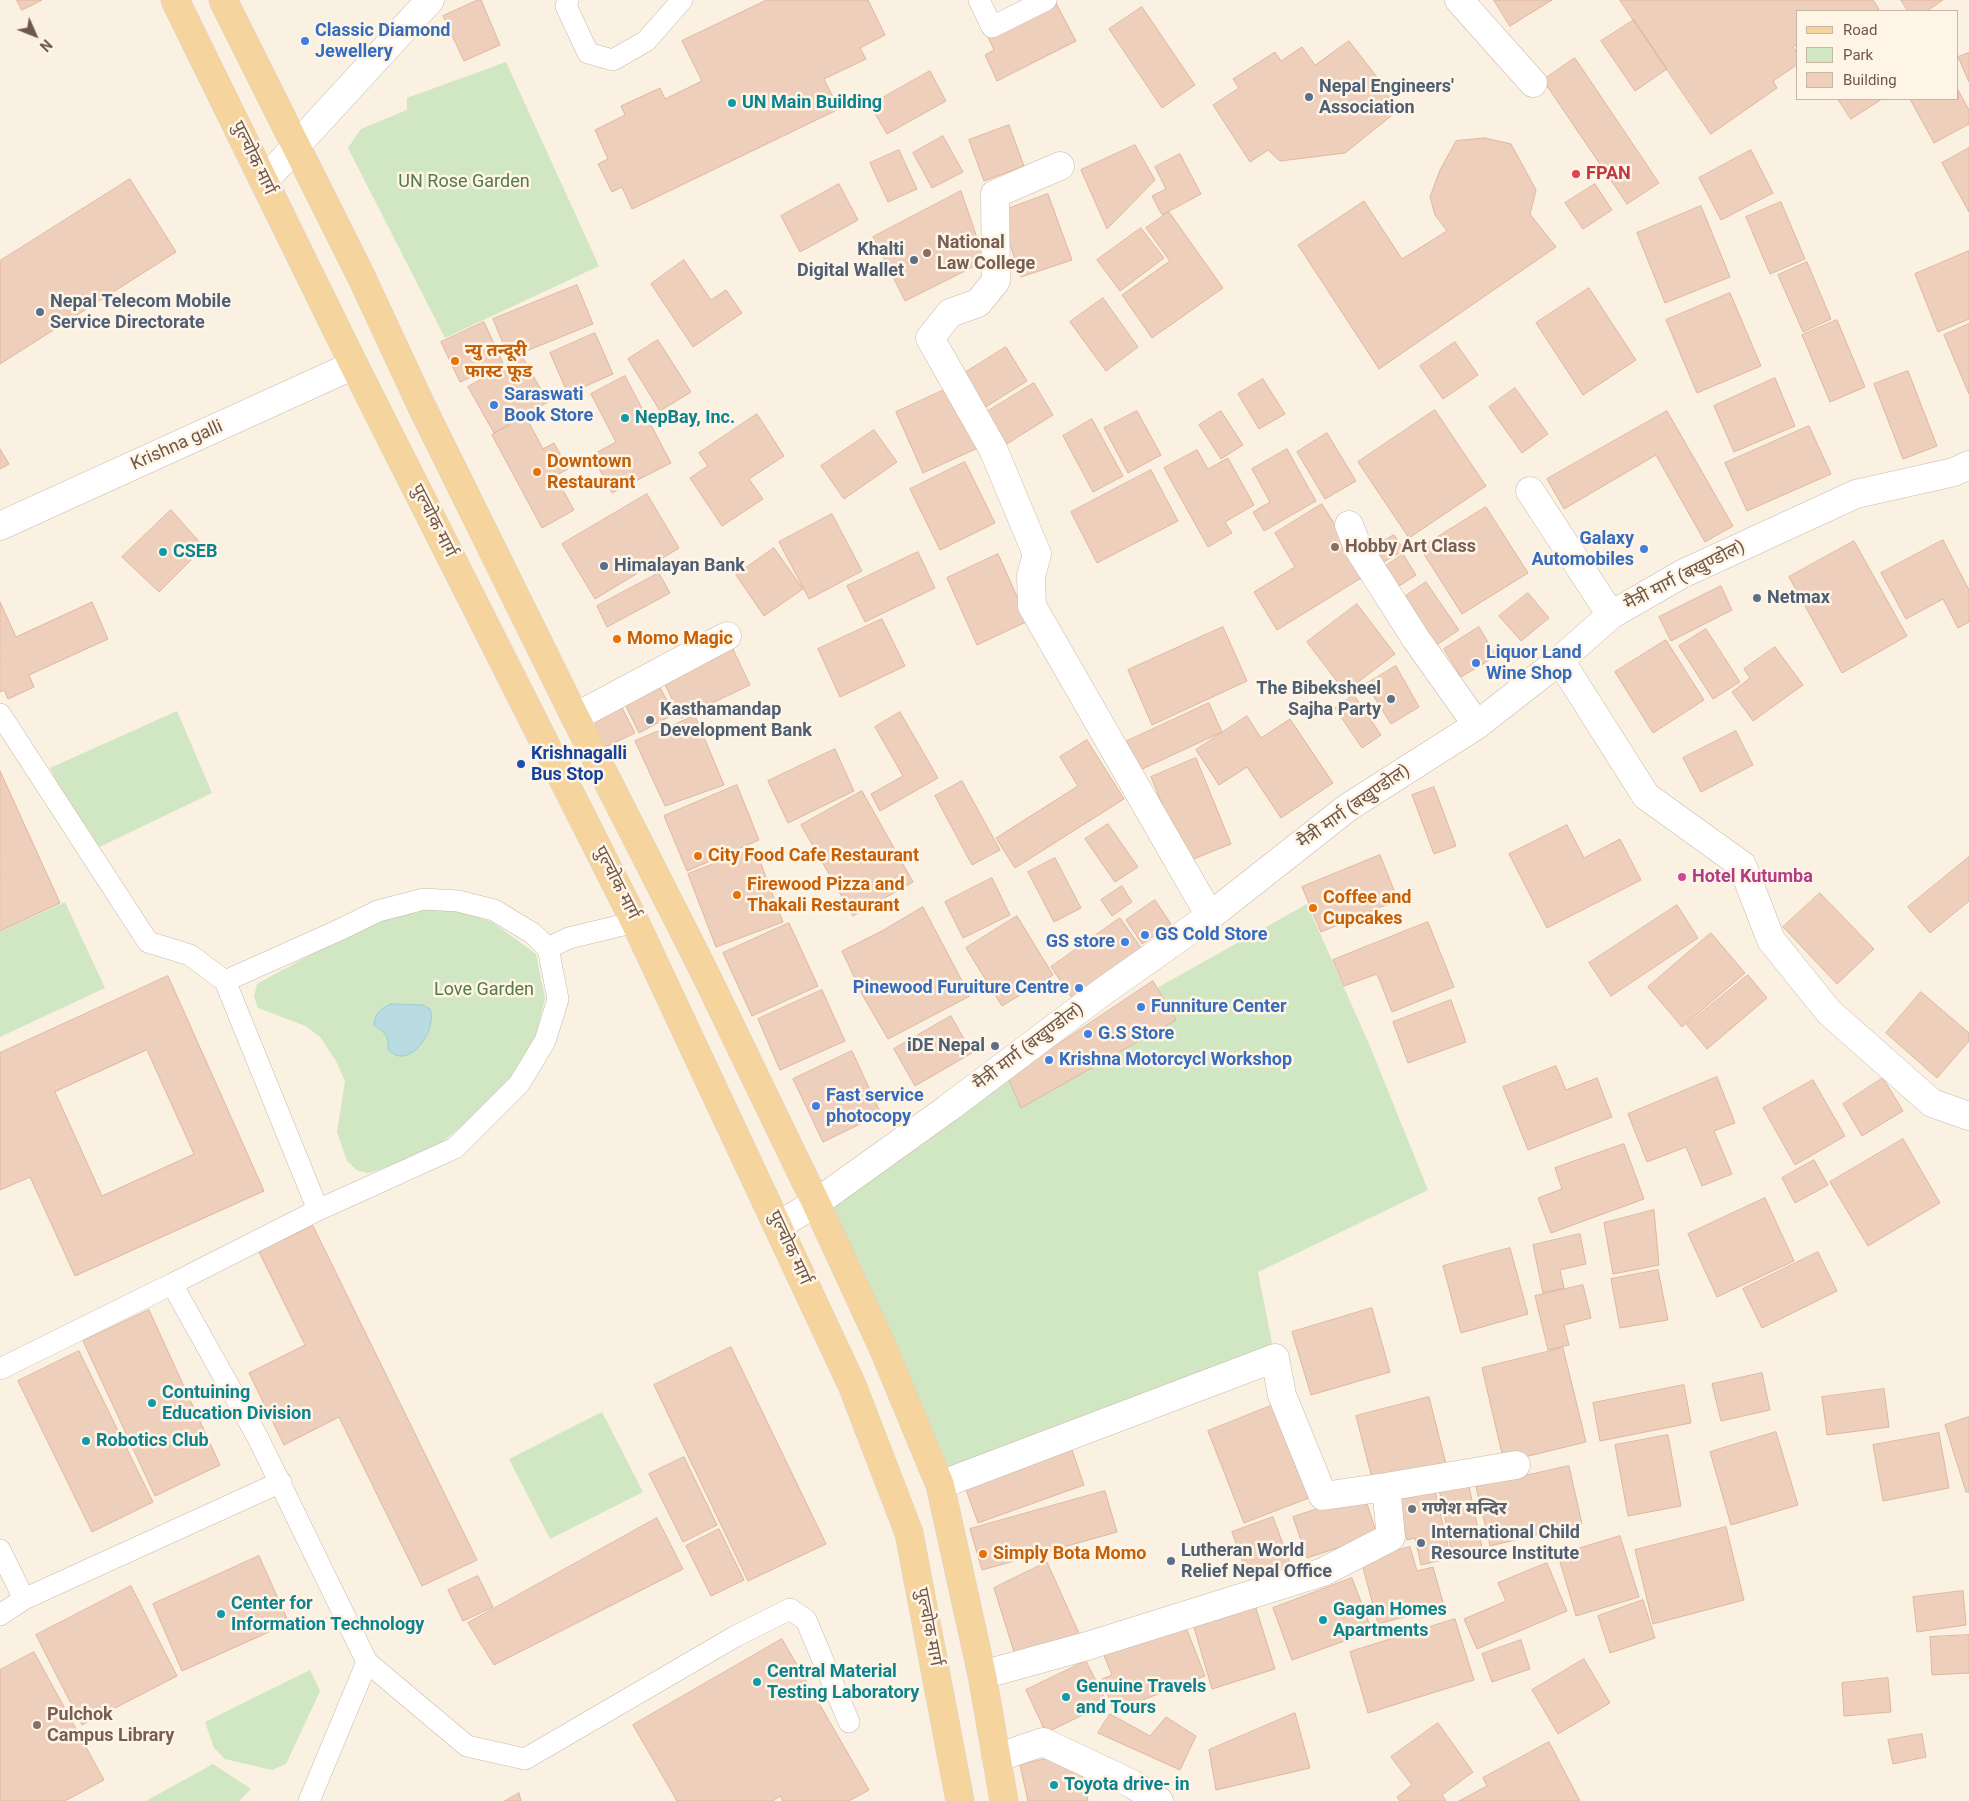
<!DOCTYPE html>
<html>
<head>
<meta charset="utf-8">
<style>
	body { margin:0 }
	#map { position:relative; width:1969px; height:1801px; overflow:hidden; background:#faf1e2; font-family:Roboto,sans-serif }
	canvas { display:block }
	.legend { position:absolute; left:1796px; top:10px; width:162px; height:90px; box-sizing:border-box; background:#fef5e7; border:1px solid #c5b6a8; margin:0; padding:6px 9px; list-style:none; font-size:15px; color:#6f574a }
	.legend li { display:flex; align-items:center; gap:10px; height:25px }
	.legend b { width:25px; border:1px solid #c5b6a8 }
	.north { position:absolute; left:10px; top:10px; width:50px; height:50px; -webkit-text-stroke:4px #fef5e7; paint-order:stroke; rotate:134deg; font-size:14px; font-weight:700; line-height:20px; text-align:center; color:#6f574a }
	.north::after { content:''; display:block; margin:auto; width:18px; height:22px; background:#6f574a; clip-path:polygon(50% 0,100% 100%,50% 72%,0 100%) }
</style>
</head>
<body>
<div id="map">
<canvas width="1969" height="1801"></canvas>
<ul class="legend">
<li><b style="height:6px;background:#f5d49e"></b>Road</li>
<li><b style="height:14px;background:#d1e6c2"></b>Park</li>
<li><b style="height:14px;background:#eecfbb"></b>Building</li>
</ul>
<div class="north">N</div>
</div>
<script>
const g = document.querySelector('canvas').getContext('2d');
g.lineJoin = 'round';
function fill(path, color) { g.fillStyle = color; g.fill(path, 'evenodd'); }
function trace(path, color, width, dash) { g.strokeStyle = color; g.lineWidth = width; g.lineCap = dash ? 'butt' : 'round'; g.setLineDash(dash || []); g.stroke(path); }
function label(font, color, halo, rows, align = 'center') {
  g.font = font + ' Roboto,"Noto Sans Devanagari",sans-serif'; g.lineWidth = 5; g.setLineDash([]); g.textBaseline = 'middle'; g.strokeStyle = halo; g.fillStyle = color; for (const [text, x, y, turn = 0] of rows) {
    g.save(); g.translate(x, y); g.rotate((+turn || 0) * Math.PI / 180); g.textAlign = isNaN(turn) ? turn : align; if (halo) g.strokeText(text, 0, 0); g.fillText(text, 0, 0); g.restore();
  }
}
fill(new Path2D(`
	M506,62L599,266L445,338L348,148L361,129L407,110V98Z
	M177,711L212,793L89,852L50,768Z
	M65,902L105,988L0,1037V932Z
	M1307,904L1372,1051L1428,1190L1258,1272L1275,1358L940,1485L828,1204L1008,1078L1021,1108L1175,1020L1157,988Z
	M426,909L459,911L492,922L536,954L545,998L536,1036L515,1075L474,1116L441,1143L404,1161L369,1173L358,1171L347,1161L337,1132L345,1081L336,1061L321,1038L306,1026L258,1008L254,997L257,984L343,937L383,920ZM391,1004L423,1005L428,1032L425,1039L388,1049C389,1035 385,1033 374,1025Z
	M602,1412L643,1492L550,1539L509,1459Z
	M310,1670L320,1691L286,1764L272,1770L225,1759L214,1748L205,1722Z
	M213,1764L251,1789L239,1801H146Z`), '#d1e6c2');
const water = new Path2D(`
	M391,1004L423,1005L430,1009C438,1030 408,1073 388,1049C389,1035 385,1033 374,1025C375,1013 380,1009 391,1004Z`);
fill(water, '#b8dce2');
trace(water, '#9fcbd3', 1);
const building = new Path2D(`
	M17,0H42L22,10Z
	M478,0H481L500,45L464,61L443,16Z
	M767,0H868L885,35L860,48L866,59L824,79L839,109L632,209L622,187L612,192L598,164L608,159L595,130L625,115L621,106L660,88L665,99L702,81L682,41Z
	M1494,0H1552L1510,26Z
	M1620,0H1873L1879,9L1876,11H1798V44L1793,47L1798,54V64L1773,81L1777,88L1711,134Z
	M1901,0H1943L1927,11H1908Z
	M1056,3L1076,41L997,81L985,55L994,50L988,37Z
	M1142,7L1195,85L1162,108L1109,29Z
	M1634,20L1667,69L1635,91L1601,41Z
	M1349,41L1401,108L1345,153L1280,161L1268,150L1250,162L1213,105L1239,88L1233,79L1275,52L1281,61L1302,47L1315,65Z
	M1969,53V82L1958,57Z
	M1575,58L1659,183L1627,204L1543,80Z
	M930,71L946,101L887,134L870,105Z
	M1958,90L1969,110V124L1934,143L1910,99H1958Z
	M1838,99H1882L1851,119Z
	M1009,125L1024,166L984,181L969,140Z
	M943,136L963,172L932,188L913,153Z
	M1485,138L1511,144L1536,190L1530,214L1556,247L1379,369L1298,245L1364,201L1402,259L1447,231L1435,215L1430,197L1440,170L1456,141Z
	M1135,145L1155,180L1107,229L1081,170Z
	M1969,148V212L1942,163Z
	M899,150L917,189L888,202L870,163Z
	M1751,150L1773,193L1721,220L1699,178Z
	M1180,154L1201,194L1162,215L1152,196L1166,189L1155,167Z
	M130,179L176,252L0,364V261Z
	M839,184L858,220L800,252L781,216Z
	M1595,184L1612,210L1583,229L1565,203Z
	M961,191L985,261L905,301L873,237Z
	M1048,194L1072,260L1021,277L999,212Z
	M1781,202L1805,259L1770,274L1746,217Z
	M1701,206L1730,277L1665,303L1637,233Z
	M1169,212L1223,288L1152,338L1122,295L1170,261L1146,228Z
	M1141,228L1164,258L1120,291L1097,260Z
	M1969,251V319L1938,332L1915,274Z
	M684,260L711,300L726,290L742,313L693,347L651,284Z
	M1807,262L1831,319L1803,332L1778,275Z
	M577,285L593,324L509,358L493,319Z
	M1589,288L1636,360L1583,395L1536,323Z
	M1730,293L1761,366L1697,393L1666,320Z
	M1103,298L1138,347L1106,371L1070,322Z
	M1837,320L1865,387L1830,402L1802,335Z
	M484,322L503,363L460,382L441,342Z
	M1969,324V394L1944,335Z
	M595,333L613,374L568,394L550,353Z
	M658,340L691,392L660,411L628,359Z
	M1455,342L1478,375L1443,399L1420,366Z
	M1006,347L1027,381L984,408L963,374Z
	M522,356L548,402L494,433L468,387Z
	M1908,371L1937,446L1903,459L1874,384Z
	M625,376L671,463L612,493L592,455L616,442L591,394Z
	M1775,378L1795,426L1734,452L1714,406Z
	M1263,379L1285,414L1259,429L1238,394Z
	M1034,383L1053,415L1005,445L985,413Z
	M953,386L980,447L923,473L896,412Z
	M1515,388L1548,434L1522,453L1489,407Z
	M1435,410L1486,486L1409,538L1358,462Z
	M1137,411L1161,455L1128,473L1104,428Z
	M1221,411L1243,445L1221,459L1199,425Z
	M1667,411L1733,526L1705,542L1656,455L1564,509L1547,479Z
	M757,414L784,456L749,479L763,499L722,526L690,478L708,466L699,453Z
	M526,417L543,449L554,443L568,469L555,476L574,510L542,528L492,435Z
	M1092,419L1123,476L1093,492L1063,436Z
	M1809,426L1831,474L1747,511L1725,463Z
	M874,430L897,462L844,499L821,466Z
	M1327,433L1356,481L1325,499L1297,452Z
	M0,449L9,464L0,469Z
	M1287,449L1316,501L1264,531L1253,512L1270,502L1252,469Z
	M1197,450L1208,469L1228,458L1254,505L1225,522L1232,533L1208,547L1164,468Z
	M965,462L995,523L940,550L910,489Z
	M1151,470L1178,521L1097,563L1071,512Z
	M647,494L679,548L595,599L562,544Z
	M1322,504L1366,575L1277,630L1254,592L1295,567L1275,533Z
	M1486,507L1528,573L1462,614L1420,548Z
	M171,510L204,547L159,592L122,557Z
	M832,514L862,571L809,599L779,542Z
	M1394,535L1404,550L1377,566L1368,550Z
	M1943,540L1969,590V622L1958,628L1943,599L1906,619L1881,573Z
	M1854,541L1907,636L1842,673L1789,577Z
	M774,548L803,589L764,616L736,575Z
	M918,552L935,588L865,622L847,586Z
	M998,554L1028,621L977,645L947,578Z
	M1403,554L1416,575L1396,588L1383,568Z
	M659,573L670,593L607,627L597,606Z
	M1426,582L1459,630L1435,646L1403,598Z
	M1721,586L1732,610L1671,641L1659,617Z
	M1528,593L1549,618L1521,641L1499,616Z
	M0,602L16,637L92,602L108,639L29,675L34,687L8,699L4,690L0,692Z
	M1357,604L1395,654L1345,692L1307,642Z
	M882,619L905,666L840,697L818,649Z
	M1223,627L1247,681L1152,725L1128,670Z
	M1479,627L1496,656L1461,677L1444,649Z
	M1706,629L1740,682L1713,699L1679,646Z
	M1666,640L1704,700L1653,733L1615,672Z
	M730,643L750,685L681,718L661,676Z
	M1775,647L1803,685L1753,721L1732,692L1750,678L1744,669Z
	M1396,666L1419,707L1391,724L1366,684Z
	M656,680L674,714L639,733L622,698Z
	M1354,695L1381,735L1362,748L1335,708Z
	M618,700L635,733L597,751L580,719Z
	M1209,703L1222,732L1136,772L1123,743Z
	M900,712L938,778L880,811L871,794L903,776L875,727Z
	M695,716L724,785L665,806L635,741Z
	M1247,716L1261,738L1290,719L1333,783L1281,818L1247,767L1219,785L1196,750Z
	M1736,731L1753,765L1701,792L1683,758Z
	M1087,740L1124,799L1015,868L996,838L1078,786L1060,757Z
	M835,749L854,791L788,823L768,781Z
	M1196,758L1231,844L1186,862L1151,777Z
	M0,771L60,903L0,931Z
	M962,781L1000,850L972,865L935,796Z
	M737,785L759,840L687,871L664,816Z
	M1434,787L1456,846L1434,854L1412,795Z
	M862,791L913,882L853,916L801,825Z
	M1108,824L1138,867L1115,882L1085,839Z
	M1567,825L1584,858L1620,839L1641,880L1547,928L1509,854Z
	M755,848L783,922L716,947L688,874Z
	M1380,855L1398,900L1321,932L1302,887Z
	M1969,857V901L1930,933L1908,907Z
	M1055,858L1081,908L1054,922L1028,872Z
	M992,878L1010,915L963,938L945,902Z
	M1122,886L1132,902L1112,916L1101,900Z
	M1820,893L1874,949L1837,984L1783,927Z
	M1155,900L1171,924L1142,944L1126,920Z
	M1677,905L1698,938L1611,996L1589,963Z
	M923,907L970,996L888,1039L863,996L842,951L882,931Z
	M1017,916L1053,975L1002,1006L966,948Z
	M1120,918L1142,949L1073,999L1051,967Z
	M1428,922L1454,987L1392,1012L1377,974L1344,986L1333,960Z
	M789,923L818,986L752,1016L723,953Z
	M1711,933L1745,973L1682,1027L1648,987Z
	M1748,975L1767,998L1707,1049L1687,1025Z
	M168,976L264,1191L75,1276L30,1177L0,1190V1053ZM147,1050L194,1154L102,1196L55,1092Z
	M1153,981L1176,1020L1021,1108L1008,1078Z
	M822,990L845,1041L780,1070L758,1019Z
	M1921,992L1969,1033V1041L1937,1078L1886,1033Z
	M1451,1000L1466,1042L1408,1063L1393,1022Z
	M951,1016L972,1053L915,1086L894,1049Z
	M852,1051L881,1114L823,1142L793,1079Z
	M1556,1066L1566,1090L1597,1078L1612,1117L1528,1150L1503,1087Z
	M1717,1077L1735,1123L1714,1131L1732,1174L1702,1186L1686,1147L1647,1162L1628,1114Z
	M1883,1078L1903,1111L1862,1136L1843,1104Z
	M1813,1080L1845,1136L1795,1165L1763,1108Z
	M1903,1139L1940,1203L1868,1246L1830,1182Z
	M1624,1144L1644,1199L1551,1233L1538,1198L1562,1189L1555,1168Z
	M1814,1160L1828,1185L1795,1203L1782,1178Z
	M1765,1198L1794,1261L1717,1297L1688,1234Z
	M1654,1210L1659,1265L1613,1274L1604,1223Z
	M313,1226L477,1560L422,1586L339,1417L284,1445L249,1373L305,1345L259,1252Z
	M1580,1234L1586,1264L1560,1270L1564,1288L1543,1293L1533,1245Z
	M1510,1248L1528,1314L1461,1333L1443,1266Z
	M1818,1252L1837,1291L1762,1328L1743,1289Z
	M1658,1270L1668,1320L1620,1328L1611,1279Z
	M1583,1285L1591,1318L1564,1325L1569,1345L1548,1350L1535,1296Z
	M1372,1308L1390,1372L1311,1395L1292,1332Z
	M149,1310L220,1465L155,1496L83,1341Z
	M731,1347L826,1544L748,1581L654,1385Z
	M1563,1348L1586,1442L1504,1462L1482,1368Z
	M79,1351L153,1502L92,1532L18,1381Z
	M1762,1373L1770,1410L1721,1421L1712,1384Z
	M1684,1385L1691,1423L1600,1441L1593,1403Z
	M1884,1389L1889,1427L1827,1435L1822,1397Z
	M1429,1397L1447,1468L1374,1486L1356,1416Z
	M1278,1403L1314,1496L1244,1523L1208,1431Z
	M1969,1417V1492H1966L1945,1425Z
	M1776,1432L1798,1505L1731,1525L1710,1452Z
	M1939,1433L1949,1488L1883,1501L1873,1445Z
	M1668,1435L1681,1506L1628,1516L1615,1445Z
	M1071,1447L1084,1485L978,1523L964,1484Z
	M684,1457L717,1525L683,1542L649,1474Z
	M1569,1466L1582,1524L1490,1546L1476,1487Z
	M1468,1482L1483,1552L1453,1558L1439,1489Z
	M1105,1491L1117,1532L982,1570L970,1529Z
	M1435,1491L1451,1558L1421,1565L1415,1538L1407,1540L1398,1499Z
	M1364,1494L1377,1535L1307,1558L1293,1517Z
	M1273,1517L1292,1568L1250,1583L1232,1532Z
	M657,1518L683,1569L494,1665L468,1623Z
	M1726,1527L1744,1600L1653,1624L1635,1550Z
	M719,1529L744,1580L711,1596L686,1546Z
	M1620,1536L1639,1597L1576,1616L1558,1555Z
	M1410,1547L1417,1571L1433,1567L1444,1606L1378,1624L1361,1560Z
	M259,1556L289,1623L182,1671L153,1604Z
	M1047,1562L1082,1640L1015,1655L994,1588Z
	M1547,1563L1567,1611L1477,1649L1464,1619L1506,1601L1498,1583Z
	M478,1576L493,1607L463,1621L448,1590Z
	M1352,1578L1372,1631L1292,1660L1273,1608Z
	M131,1586L177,1676L82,1725L36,1635Z
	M1963,1591L1966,1625L1917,1632L1913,1597Z
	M1643,1600L1655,1638L1610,1653L1598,1616Z
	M1255,1605L1275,1669L1212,1689L1193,1624Z
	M1455,1619L1474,1680L1368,1713L1350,1652Z
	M1184,1622L1205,1676L1114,1711L1102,1679L1112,1675L1103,1653Z
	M1969,1635V1673L1932,1675L1930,1637Z
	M782,1639L869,1790L849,1801H783L780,1796L773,1801H677L633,1725Z
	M1521,1640L1530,1669L1492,1682L1482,1654Z
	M34,1652L104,1780L65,1801H0V1670Z
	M1584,1659L1610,1703L1558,1734L1532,1690Z
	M1086,1661L1107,1703L1046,1733L1026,1690Z
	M1888,1678L1891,1712L1844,1716L1842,1683Z
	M1295,1713L1310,1768L1216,1790L1209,1750Z
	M1110,1714L1150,1736L1166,1717L1196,1736L1180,1770L1098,1733Z
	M1438,1723L1473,1772L1442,1795L1446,1801H1400L1397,1797L1412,1785L1391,1757Z
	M1922,1734L1926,1757L1893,1764L1888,1740Z
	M1549,1742L1580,1801H1459L1487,1786L1483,1778Z
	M1049,1758L1081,1770L1088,1801H1028L1020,1765Z
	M519,1793L521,1801H505Z`);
fill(building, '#eecfbb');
trace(building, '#dfb69d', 1);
const service = new Path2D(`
	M568,0L566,6L588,53L613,60L646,41L682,0
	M979,0L992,27L1046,0
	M0,714L148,942L190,955L225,981L337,931L378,911L424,899L458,901L494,910L532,933L548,948L558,999L545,1041L519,1084L455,1148L318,1210L172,1284L258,1438L367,1662
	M548,948L569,938L635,922
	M225,981L318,1210
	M0,1369L172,1284
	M0,1550L24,1599
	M0,1615L24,1599L281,1482
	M309,1801L367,1662L467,1746L525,1759L736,1636L790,1609L806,1620L849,1722`);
const minor = new Path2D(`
	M1459,0L1533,83
	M1060,166L995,194L996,281L978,303L950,313L930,338L993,449L1037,554L1031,576L1032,606L1210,916
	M264,181L430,0
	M1530,491L1611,615
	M1349,525L1358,548L1416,639L1477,725
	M1560,660L1646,796L1742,865L1771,940L1829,1012L1932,1103L1969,1116
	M575,717L727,636
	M779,1225L816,1203L947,1109L1101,993L1210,916L1347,808L1477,725L1560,660L1611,615L1682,574L1856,494L1954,472L1969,465
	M940,1485L1275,1358L1282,1395L1323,1496L1386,1487
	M982,1675L1087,1646L1323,1572L1391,1537L1386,1487L1516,1465
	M996,1758L1043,1742L1132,1784L1159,1801`);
const tertiary = new Path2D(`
	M0,526L354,365`);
const primary = new Path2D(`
	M175,0L354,365L635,922L852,1385L909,1533L960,1801
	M223,0L361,276L421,405L575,717L703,969L816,1203L883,1348L940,1485L982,1675L1004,1801`);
trace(service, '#cab8a9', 22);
trace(minor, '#cab8a9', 29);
trace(tertiary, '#cab8a9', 29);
trace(primary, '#dad3d0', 29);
trace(service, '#fff', 21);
trace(minor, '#fff', 28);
trace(tertiary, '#fff', 28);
trace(primary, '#f5d49e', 28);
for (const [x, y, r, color] of [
	[305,41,5,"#3f7fe0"],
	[1309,97,5,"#5c6f8a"],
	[732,103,5,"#0f9aa8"],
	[1576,174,5,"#e0444e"],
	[927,253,5,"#8d6e63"],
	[914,260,5,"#5c6f8a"],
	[40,312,5,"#5c6f8a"],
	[455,361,5,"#e8710a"],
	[494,405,5,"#3f7fe0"],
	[625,418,5,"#0f9aa8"],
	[537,472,5,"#e8710a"],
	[1335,547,5,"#8d6e63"],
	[1644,549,5,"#3f7fe0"],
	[163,552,5,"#0f9aa8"],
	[604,566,5,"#5c6f8a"],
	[1757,598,5,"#5c6f8a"],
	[617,639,5,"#e8710a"],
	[1476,663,5,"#3f7fe0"],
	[1391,699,5,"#5c6f8a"],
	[650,720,5,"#5c6f8a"],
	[521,764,5,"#1a4fb4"],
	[698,856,5,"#e8710a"],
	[1682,877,5,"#d1479c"],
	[737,895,5,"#e8710a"],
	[1313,908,5,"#e8710a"],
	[1145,935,5,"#3f7fe0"],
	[1125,942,5,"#3f7fe0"],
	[1079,988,5,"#3f7fe0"],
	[1141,1007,5,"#3f7fe0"],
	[1088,1034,5,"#3f7fe0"],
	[995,1046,5,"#5c6f8a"],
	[1049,1060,5,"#3f7fe0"],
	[816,1106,5,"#3f7fe0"],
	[152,1403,5,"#0f9aa8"],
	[86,1441,5,"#0f9aa8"],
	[1412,1509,5,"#6b7280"],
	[1421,1543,5,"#5c6f8a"],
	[983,1554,5,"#e8710a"],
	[1171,1561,5,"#5c6f8a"],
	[221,1614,5,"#0f9aa8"],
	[1323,1620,5,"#0f9aa8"],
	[757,1682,5,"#0f9aa8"],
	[1066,1697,5,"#0f9aa8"],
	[37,1725,5,"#8d6e63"],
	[1054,1785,5,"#0f9aa8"]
]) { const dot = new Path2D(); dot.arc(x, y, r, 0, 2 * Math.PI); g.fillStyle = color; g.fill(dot); trace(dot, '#fef5e7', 2); }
label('bold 18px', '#366cbe', '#fef5e7', [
	["Classic Diamond",315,31],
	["Jewellery",315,52],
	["Saraswati",504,395],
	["Book Store",504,416],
	["Galaxy",1634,539,"right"],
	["Automobiles",1634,560,"right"],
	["Liquor Land",1486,653],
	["Wine Shop",1486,674],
	["GS Cold Store",1155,935],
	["GS store",1115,942,"right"],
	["Pinewood Furuiture Centre",1069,988,"right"],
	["Funniture Center",1151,1007],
	["G.S Store",1098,1034],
	["Krishna Motorcycl Workshop",1059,1060],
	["Fast service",826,1096],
	["photocopy",826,1117]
], 'left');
label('bold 18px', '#4e5e75', '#fef5e7', [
	["Nepal Engineers'",1319,87],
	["Association",1319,108],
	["Khalti",904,250,"right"],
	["Digital Wallet",904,271,"right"],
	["Nepal Telecom Mobile",50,302],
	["Service Directorate",50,323],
	["Himalayan Bank",614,566],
	["Netmax",1767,598],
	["The Bibeksheel",1381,689,"right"],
	["Sajha Party",1381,710,"right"],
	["Kasthamandap",660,710],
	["Development Bank",660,731],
	["iDE Nepal",985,1046,"right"],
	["International Child",1431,1533],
	["Resource Institute",1431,1554],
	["Lutheran World",1181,1551],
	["Relief Nepal Office",1181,1572]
], 'left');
label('bold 18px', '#0d838f', '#fef5e7', [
	["UN Main Building",742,103],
	["NepBay, Inc.",635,418],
	["CSEB",173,552],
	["Contuining",162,1393],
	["Education Division",162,1414],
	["Robotics Club",96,1441],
	["Center for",231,1604],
	["Information Technology",231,1625],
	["Gagan Homes",1333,1610],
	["Apartments",1333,1631],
	["Central Material",767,1672],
	["Testing Laboratory",767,1693],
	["Genuine Travels",1076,1687],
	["and Tours",1076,1708],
	["Toyota drive- in",1064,1785]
], 'left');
label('18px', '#6f574a', '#fef5e7', [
	["पुल्चोक मार्ग",253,158,64],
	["Krishna galli",177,446,-24],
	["पुल्चोक मार्ग",433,521,63],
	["मैत्री मार्ग (बखुण्डोल)",1685,576,-27],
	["मैत्री मार्ग (बखुण्डोल)",1354,807,-35],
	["पुल्चोक मार्ग",616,883,63],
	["मैत्री मार्ग (बखुण्डोल)",1029,1047,-37],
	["पुल्चोक मार्ग",789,1248,65],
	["पुल्चोक मार्ग",928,1627,79]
]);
label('bold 18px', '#be3a42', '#fef5e7', [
	["FPAN",1586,174]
], 'left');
label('18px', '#557a46', '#fef5e7', [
	["UN Rose Garden",464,182],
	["Love Garden",484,990]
]);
label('bold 18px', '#785e54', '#fef5e7', [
	["National",937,243],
	["Law College",937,264],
	["Hobby Art Class",1345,547],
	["Pulchok",47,1715],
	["Campus Library",47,1736]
], 'left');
label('bold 18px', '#c56008', '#fef5e7', [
	["न्यु तन्दूरी",465,351],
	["फास्ट फूड",465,372],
	["Downtown",547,462],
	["Restaurant",547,483],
	["Momo Magic",627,639],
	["City Food Cafe Restaurant",708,856],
	["Firewood Pizza and",747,885],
	["Thakali Restaurant",747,906],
	["Coffee and",1323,898],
	["Cupcakes",1323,919],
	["Simply Bota Momo",993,1554]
], 'left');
label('bold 18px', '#164399', '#fef5e7', [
	["Krishnagalli",531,754],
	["Bus Stop",531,775]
], 'left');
label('bold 18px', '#b23c85', '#fef5e7', [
	["Hotel Kutumba",1692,877]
], 'left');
label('bold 18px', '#5b616d', '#fef5e7', [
	["गणेश मन्दिर",1422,1509]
], 'left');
</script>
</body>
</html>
